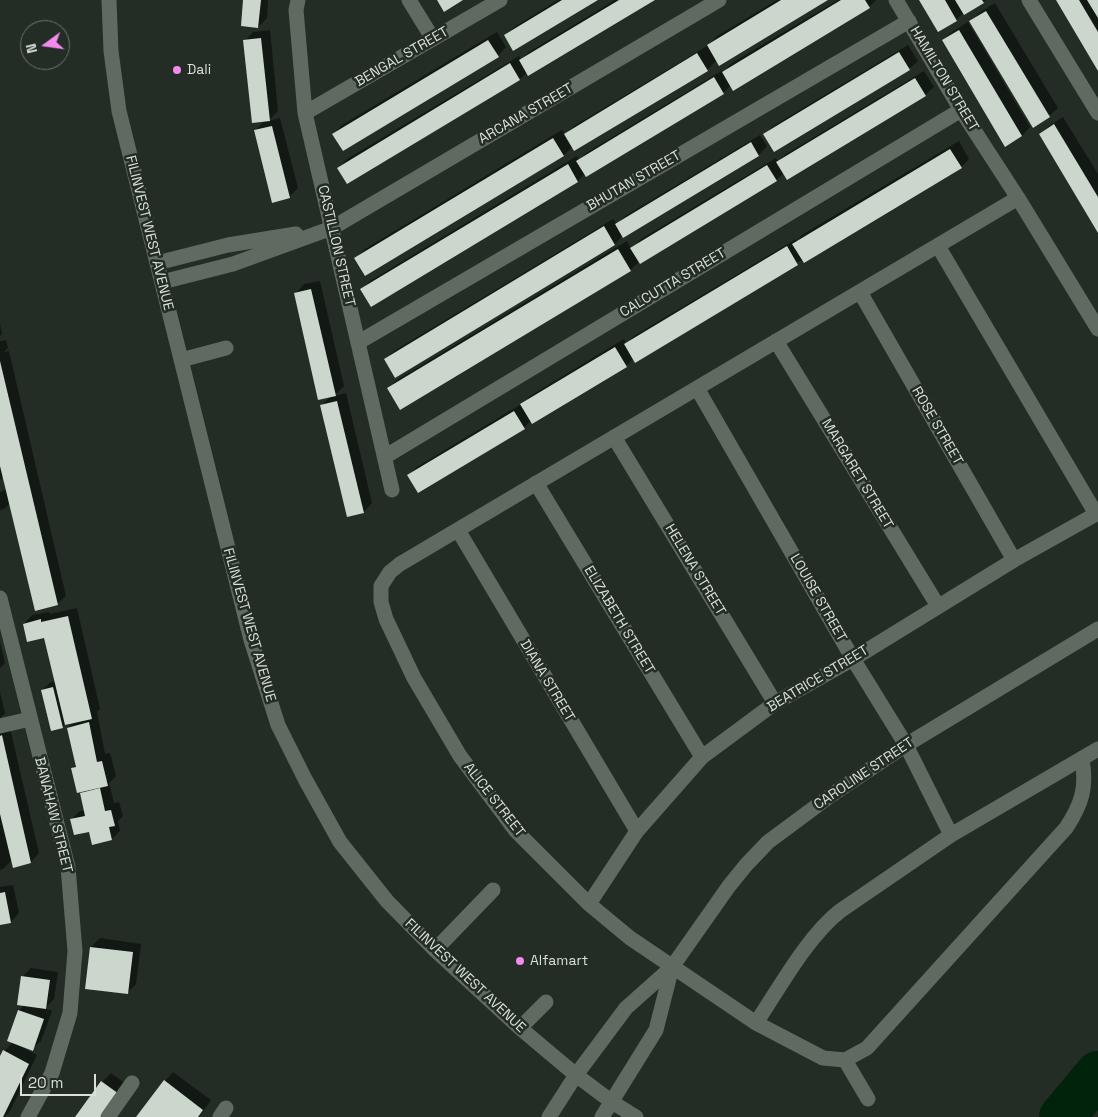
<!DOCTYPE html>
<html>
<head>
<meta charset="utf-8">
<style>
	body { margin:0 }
	#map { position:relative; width:1098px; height:1117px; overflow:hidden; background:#232d25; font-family:"Space Grotesk",sans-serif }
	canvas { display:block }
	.north { position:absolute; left:20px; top:20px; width:50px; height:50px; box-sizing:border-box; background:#232d25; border:1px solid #6c746d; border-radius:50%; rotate:256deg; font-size:14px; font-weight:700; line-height:20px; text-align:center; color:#d9dfda }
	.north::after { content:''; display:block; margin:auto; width:18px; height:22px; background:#f589ee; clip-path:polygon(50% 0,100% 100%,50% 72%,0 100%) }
	.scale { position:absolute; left:20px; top:1074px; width:76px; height:22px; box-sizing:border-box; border:2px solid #d9dfda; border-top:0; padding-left:6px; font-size:15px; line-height:18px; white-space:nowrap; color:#d9dfda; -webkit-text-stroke:4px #232d25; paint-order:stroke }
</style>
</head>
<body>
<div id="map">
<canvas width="1098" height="1117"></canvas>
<div class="north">N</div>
<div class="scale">20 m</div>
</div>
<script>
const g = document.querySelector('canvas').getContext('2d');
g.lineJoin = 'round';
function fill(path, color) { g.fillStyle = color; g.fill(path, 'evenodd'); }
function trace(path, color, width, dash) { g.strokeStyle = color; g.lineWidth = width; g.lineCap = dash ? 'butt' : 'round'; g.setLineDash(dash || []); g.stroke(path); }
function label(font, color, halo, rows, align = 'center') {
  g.font = font + ' "Space Grotesk",sans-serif'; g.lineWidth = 5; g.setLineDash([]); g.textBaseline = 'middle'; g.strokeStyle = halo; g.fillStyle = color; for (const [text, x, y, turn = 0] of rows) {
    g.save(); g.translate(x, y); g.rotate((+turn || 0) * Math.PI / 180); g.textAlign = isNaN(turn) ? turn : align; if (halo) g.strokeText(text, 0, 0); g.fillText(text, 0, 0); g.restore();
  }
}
fill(new Path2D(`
	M245,0H268L267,18L258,27Z
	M558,0H595L505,35L514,27Z
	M615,0H652L527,72L520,79L347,183L338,168L347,159L519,56L521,59L529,52Z
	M777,0H825L717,60L707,70L573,146L564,155L356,258L365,249L562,130L565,135L574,126L707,46L717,36Z
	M838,0H876L869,7L734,89L731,85L723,93L585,173L578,181L371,305L362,290L370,281L577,156L579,160L586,153L723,70L724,71L732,63Z
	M920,0H986L964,12L956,20Z
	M1057,0H1098V68Z
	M995,3L1058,108L1049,116L971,21L979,13Z
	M968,22L1030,127L1022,136L943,40L952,32Z
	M270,30L278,111L268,121L280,118L298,188L289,197L255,130L266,120L245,41L253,32Z
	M497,32L506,47L498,56L334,134L342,125Z
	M908,45L918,61L909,69L765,134L773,126Z
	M924,71L934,87L925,95L784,173L776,180L640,261L630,270L388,388L397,380L627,241L631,249L641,239L776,158L778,161L786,154Z
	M1063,117L1098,174V231L1040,134L1049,126Z
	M760,135L767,146L759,155L624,236L623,235L615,244L395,376L385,359L394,351L613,219L617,224L625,216Z
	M959,141L969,159L961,167L634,358L626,366L533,422L531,420L524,428L409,475L417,467L523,403L530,396L624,339L626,344L634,336L796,239L797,241L802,235Z
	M320,281L344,386L334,396L346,393L372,503L364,512L321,406L331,396L296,293L304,284Z
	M0,324L2,334L0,336Z
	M6,340L8,348L4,352L9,351L66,596L57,604L11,503L4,509L0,510V492L7,489L4,475L0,480V341Z
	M77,608L100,709L97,712L105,754L110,753L116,776L109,783L114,803L119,802L123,816L118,821L120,831L112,839L90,831L72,819L80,811L85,810L81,794L86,789L72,768L77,764L68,728L74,722L66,724L62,727L42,690L51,682L56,681L45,636L24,624L32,615L49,612L50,614Z
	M0,642L5,663L0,668Z
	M0,692L5,713L0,719Z
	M10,728L39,853L31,862L14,866L12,860L3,869L0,870V730Z
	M13,885L19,913L11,922L0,924V887Z
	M100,938L141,944L136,984L128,992L87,988L91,947Z
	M31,968L58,972L54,999L45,1008L52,1011L41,1041L32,1049L23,1046L22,1047L37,1055L9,1113L4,1117H0V1056L13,1042L8,1041L19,1010L25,1005L22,977Z
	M173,1072L211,1100L199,1117H138L165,1081Z
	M111,1073L127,1085L103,1117H76L102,1082Z`), '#0007');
trace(new Path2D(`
	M1062,1117L1098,1074`), '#02230b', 46);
fill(new Path2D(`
	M243,0H261L258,28L241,26Z
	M437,0H463L444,12Z
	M562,0H598L513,51L504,35Z
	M619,0H655L528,76L519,60Z
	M781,0H828L719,66L707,45Z
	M841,0H865L870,8L733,91L722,72Z
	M919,0H945L957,21L938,32Z
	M955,0H982L984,3L964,15Z
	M1056,0H1079L1098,32V71Z
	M1087,0H1098V18Z
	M986,11L1050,117L1033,128L969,21Z
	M959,30L1022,136L1005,147L942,40Z
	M261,38L270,121L252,123L243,40Z
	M488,40L499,57L343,151L332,134Z
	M899,52L910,70L774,152L763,134Z
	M697,53L708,71L574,151L564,134Z
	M510,63L520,80L347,184L337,168Z
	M714,77L724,94L586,177L576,161Z
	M915,78L926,96L787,180L776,162Z
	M1054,124L1098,197V233L1039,134Z
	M272,126L290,198L272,203L254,130Z
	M553,138L564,156L365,276L354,258Z
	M751,142L759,156L623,238L615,224Z
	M950,149L962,168L804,263L792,244Z
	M568,164L578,182L371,307L360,289Z
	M767,165L777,181L640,264L630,248Z
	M604,226L615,245L395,378L384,359Z
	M787,246L798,265L635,363L624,344Z
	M618,249L631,271L400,410L387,388Z
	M311,289L336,396L318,400L294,293Z
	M615,347L627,367L532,424L520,404Z
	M0,361L58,605L35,611L0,466Z
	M337,401L364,513L347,517L320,405Z
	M514,411L525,429L418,493L407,475Z
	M68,616L92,719L65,725L44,638L27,642L23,624L41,619V622Z
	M53,687L63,728L51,731L41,690Z
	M89,722L97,762L102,761L108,786L77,793L71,768L76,767L67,728Z
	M2,735L31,863L13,868L0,814V736Z
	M100,788L105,811L111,810L115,826L109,827L112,840L92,845L89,832L74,835L70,819L85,816L80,793Z
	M5,892L11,923L0,925V893Z
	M90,947L133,952L128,994L85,989Z
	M21,976L50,980L46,1009L17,1005Z
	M18,1010L44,1019L33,1051L7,1041Z
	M3,1050L29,1064L3,1117H0V1056Z
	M164,1080L203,1110L198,1117H136Z
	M101,1081L119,1094L102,1117H75Z`), '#cbd7cc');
trace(new Path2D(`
	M109,0L111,51L119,111L251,640L278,725L305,779L340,842L387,901L435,950L520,1028L576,1075L612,1102L636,1117
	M298,0L296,10L305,113L392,490
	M409,0L433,39
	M896,0L961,110L1018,198L1098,329
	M1029,0L1098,113
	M305,113L500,0
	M1018,198L400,564L390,572L381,586V602L386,619L414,678L460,756L516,831L589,904L630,938L756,1023L823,1058L845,1060L867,1048L1066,828C1082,804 1087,787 1082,759
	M938,246L1096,514
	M157,263L228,245L296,234
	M162,282L233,264L332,228L719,0
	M860,292L1014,560
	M776,341L938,606
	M359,342L909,21
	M181,360L226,348
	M697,388L853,659L906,745L951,835
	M614,437L775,703
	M386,456L961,110
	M536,483L702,757
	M458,530L637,831
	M0,598L68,867L75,951L70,1013L52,1073L28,1117
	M0,726L30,719
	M589,904L637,831L702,757L775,703L853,659L1014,560L1098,513
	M435,950L493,890
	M756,1023C780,987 807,937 840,911L951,835L1098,749
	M520,1028L546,1002
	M845,1060L868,1099
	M108,1117L132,1083
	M220,1117L226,1108
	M549,1117L576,1075L626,1008L672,967L729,886L746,865L768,842L830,796L906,745L1098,629
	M602,1117L656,1030L672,967`), '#5f6a60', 15);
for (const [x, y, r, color] of [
	[177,70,5,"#f589ee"],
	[520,961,5,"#f589ee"]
]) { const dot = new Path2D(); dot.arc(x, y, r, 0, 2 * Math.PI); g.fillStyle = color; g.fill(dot); trace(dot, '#232d25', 2); }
label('14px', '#d9dfda', '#232d25', [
	["BENGAL STREET",402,57,-30],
	["HAMILTON STREET",944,79,59],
	["ARCANA STREET",526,114,-30],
	["BHUTAN STREET",634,181,-30],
	["FILINVEST WEST AVENUE",149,233,76],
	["CASTILLON STREET",336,246,77],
	["CALCUTTA STREET",673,283,-31],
	["ROSE STREET",937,426,60],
	["MARGARET STREET",857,474,59],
	["HELENA STREET",695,570,59],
	["LOUISE STREET",818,598,60],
	["ELIZABETH STREET",619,620,59],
	["FILINVEST WEST AVENUE",249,625,74],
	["BEATRICE STREET",818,679,-31],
	["DIANA STREET",547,681,59],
	["CAROLINE STREET",864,774,-34],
	["ALICE STREET",494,800,52],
	["BANAHAW STREET",53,815,76],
	["FILINVEST WEST AVENUE",465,976,43]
]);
label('14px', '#d9dfda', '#232d25', [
	["Dali",187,70],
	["Alfamart",530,961]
], 'left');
</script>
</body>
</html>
